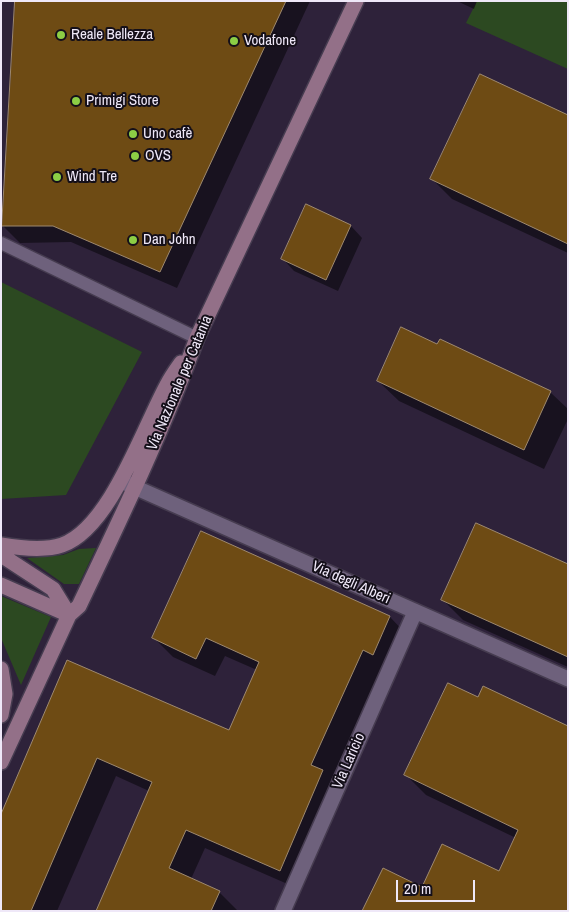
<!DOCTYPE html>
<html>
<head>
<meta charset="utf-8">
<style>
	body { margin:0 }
	#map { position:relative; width:569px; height:912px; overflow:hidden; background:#2e223a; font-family:"Archivo Narrow",sans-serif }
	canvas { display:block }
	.frame { position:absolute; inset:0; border:2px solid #efe8f8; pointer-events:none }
	.scale { position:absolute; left:396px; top:880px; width:79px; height:22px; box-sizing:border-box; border:2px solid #efe8f8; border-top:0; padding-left:6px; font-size:15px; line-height:18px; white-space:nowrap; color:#efe8f8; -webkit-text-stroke:4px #140f19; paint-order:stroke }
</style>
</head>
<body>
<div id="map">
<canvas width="569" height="912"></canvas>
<div class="frame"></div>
<div class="scale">20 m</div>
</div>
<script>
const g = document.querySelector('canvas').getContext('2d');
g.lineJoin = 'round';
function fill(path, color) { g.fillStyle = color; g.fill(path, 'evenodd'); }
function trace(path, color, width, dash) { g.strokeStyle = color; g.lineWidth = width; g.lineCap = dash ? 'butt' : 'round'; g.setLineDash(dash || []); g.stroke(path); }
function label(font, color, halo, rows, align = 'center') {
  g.font = font + ' "Archivo Narrow",sans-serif'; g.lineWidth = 4; g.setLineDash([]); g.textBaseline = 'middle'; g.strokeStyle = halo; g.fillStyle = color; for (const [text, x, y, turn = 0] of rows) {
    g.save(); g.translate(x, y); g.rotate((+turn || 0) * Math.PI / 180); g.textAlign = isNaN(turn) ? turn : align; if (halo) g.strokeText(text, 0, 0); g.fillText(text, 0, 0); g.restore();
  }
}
fill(new Path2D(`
	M477,1H568V69L466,23Z
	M1,282L142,352L66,495L1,499Z
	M96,548L79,584H64L27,558L63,555L79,549Z
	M1,596L51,617L21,685L1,638Z`), '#2c4921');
fill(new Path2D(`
	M16,1H310L177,288L71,242L20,243L3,226Z
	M457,1H477L474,9Z
	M568,116V253L452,199L432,179Z
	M307,206L351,226L362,238L338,291L294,271L283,259Z
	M438,345L550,392L568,409V419L544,469L399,401L378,381Z
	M202,532L390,617L408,636L392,672L382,668L331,780L341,790L299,889L205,848L191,879L219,892L238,911H98L149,791L116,776L57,911H1L68,662L230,732L257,670L225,656L215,676L173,657L154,638Z
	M568,566V667L463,620L443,600Z
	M478,699L568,911L423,889L500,872L516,838L426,795L406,775Z`), '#0007');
const building = new Path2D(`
	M15,1H286L160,272L53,226H2Z
	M480,74L568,115V244L430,179Z
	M306,204L351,225L326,280L281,259Z
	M401,327L437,344L440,339L551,391L524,450L377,381Z
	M476,523L568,564V657L441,600Z
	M201,531L390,616L373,655L363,650L311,765L323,770L280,871L186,830L169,868L220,891L211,911H96L152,782L97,758L31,911H1V814L67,660L229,730L259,662L206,638L196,659L152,638Z
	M448,683L478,697L483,686L568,726V911H362L383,868L422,887L442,844L499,871L518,830L404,775Z`);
fill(building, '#6e4b14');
trace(building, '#9e896f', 1);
const lane = new Path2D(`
	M1,243L197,338`);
const street = new Path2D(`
	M123,482L568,679
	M283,911L415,612`);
const secondary = new Path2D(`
	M1,545C19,548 45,551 62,545C110,528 143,429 167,385C171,377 176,370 181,363
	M1,555L53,589L69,615
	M1,585L69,615
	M1,669L5,694L1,715
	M1,762L69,615L79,606C121,518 163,430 197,338L356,1`);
trace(lane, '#463c50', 15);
trace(street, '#463c50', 18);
trace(secondary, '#463c50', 18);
trace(lane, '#6e617c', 12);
trace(street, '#6e617c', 15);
trace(secondary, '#937088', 15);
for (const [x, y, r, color] of [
	[61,35,5,"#8cce45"],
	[234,41,5,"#8cce45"],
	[76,101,5,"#8cce45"],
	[133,134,5,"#8cce45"],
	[135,156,5,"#8cce45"],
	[57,177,5,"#8cce45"],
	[133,240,5,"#8cce45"]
]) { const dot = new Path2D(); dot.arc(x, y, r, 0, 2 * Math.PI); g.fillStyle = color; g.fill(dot); trace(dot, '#140f19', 2); }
label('15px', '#efe8f8', '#140f19', [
	["Reale Bellezza",71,35],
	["Vodafone",244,41],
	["Primigi Store",86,101],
	["Uno cafè",143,134],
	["OVS",145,156],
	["Wind Tre",67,177],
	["Dan John",143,240]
], 'left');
label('15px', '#efe8f8', '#140f19', [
	["Via Nazionale per Catania",180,383,-67],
	["Via degli Alberi",351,583,24],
	["Via Laricio",349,761,-66]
]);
</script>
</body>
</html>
